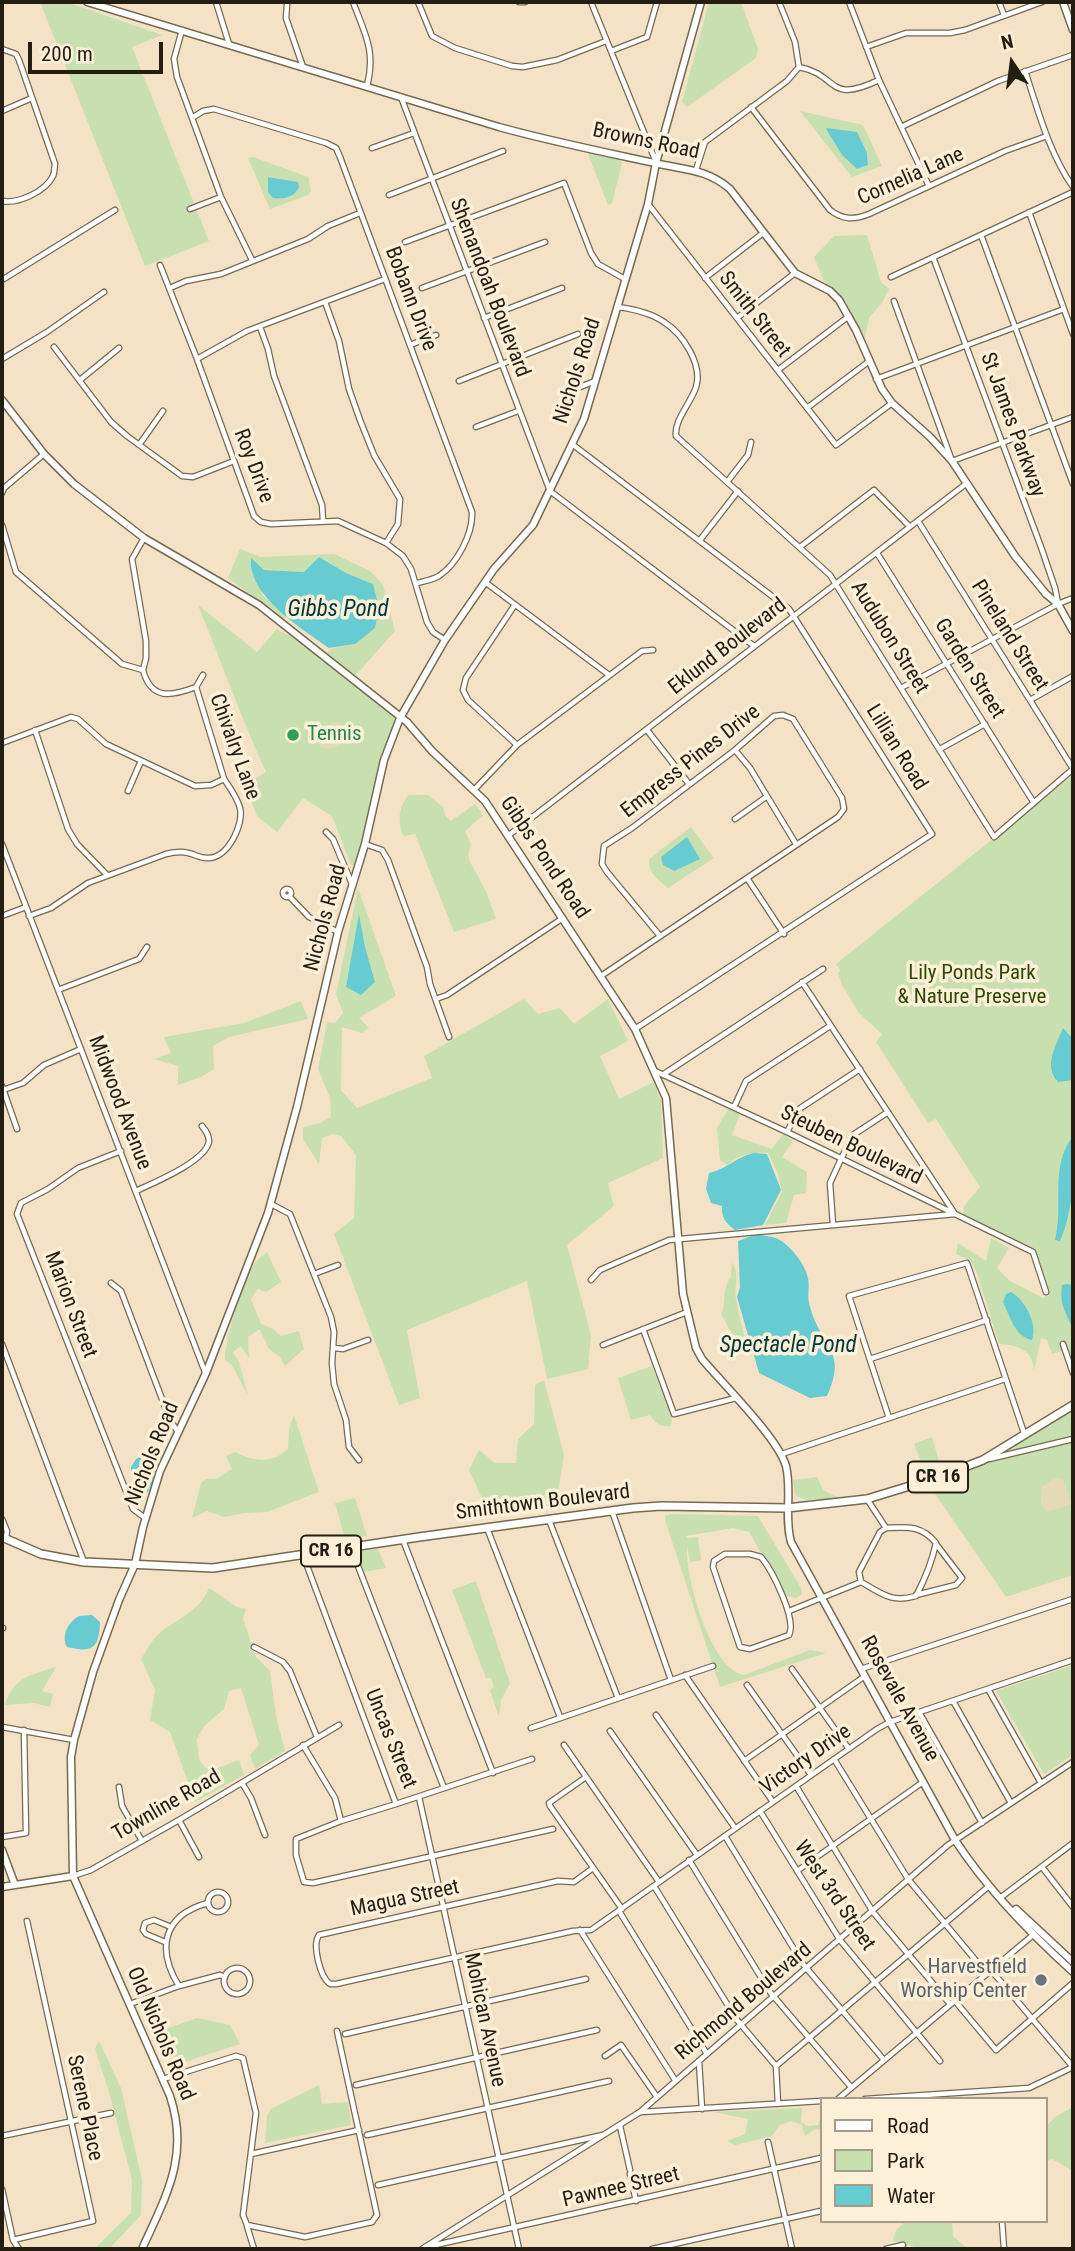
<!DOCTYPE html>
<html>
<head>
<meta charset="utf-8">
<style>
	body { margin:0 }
	#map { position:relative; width:1075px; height:2251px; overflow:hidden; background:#f3e2c5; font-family:"Roboto Condensed",sans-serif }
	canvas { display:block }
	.frame { position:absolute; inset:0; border:4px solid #231d12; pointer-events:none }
	.legend { position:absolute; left:820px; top:2097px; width:228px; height:126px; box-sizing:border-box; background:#fdf0d8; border:2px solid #a69c89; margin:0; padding:9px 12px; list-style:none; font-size:21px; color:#231d12 }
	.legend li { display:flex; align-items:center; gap:14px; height:35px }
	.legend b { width:35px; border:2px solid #a69c89 }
	.north { position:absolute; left:977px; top:28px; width:70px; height:70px; -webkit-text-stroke:5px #fdf0d8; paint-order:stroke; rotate:347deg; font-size:19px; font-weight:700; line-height:28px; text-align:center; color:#231d12 }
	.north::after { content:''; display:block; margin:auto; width:24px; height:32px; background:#231d12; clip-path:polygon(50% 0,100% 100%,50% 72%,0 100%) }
	.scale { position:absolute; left:28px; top:42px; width:135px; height:32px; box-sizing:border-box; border:4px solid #231d12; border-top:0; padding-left:9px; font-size:21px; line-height:24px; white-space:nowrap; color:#231d12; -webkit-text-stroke:5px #fdf0d8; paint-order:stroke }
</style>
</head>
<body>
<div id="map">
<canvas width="1075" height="2251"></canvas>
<div class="frame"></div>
<ul class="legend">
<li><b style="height:9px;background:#fff"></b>Road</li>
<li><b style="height:19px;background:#c8e0af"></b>Park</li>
<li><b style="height:19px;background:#67ccd1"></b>Water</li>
</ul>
<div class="north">N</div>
<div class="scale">200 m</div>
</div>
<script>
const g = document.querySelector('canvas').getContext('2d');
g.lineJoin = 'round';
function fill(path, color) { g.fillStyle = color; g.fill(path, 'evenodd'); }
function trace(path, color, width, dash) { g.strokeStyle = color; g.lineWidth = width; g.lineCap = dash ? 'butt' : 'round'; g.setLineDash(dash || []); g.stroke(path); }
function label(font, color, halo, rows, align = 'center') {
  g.font = font + ' "Roboto Condensed",sans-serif'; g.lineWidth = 7; g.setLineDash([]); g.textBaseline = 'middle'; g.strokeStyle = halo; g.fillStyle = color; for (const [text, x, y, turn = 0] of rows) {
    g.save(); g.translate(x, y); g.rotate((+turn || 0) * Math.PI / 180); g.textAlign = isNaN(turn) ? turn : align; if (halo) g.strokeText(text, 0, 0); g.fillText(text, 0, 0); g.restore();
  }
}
fill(new Path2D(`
	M40,2H66L162,35L132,47L209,241L145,266Z
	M709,2H741L758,49L756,58L687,107L682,102Z
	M800,111L863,125L882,166L852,177ZM826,129L867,153L868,165L857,169L842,155Z
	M591,153L618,159L622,163L612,203L608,205L588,154Z
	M253,157L308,177L311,191L308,195L270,209L248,158ZM268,177L298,182L291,196L281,199L274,198L268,192Z
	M867,235L881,282L889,289L882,303L869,318L865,338L843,298L824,281L814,257L834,236Z
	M240,549L261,557L334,554L370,571L383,585L395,631L355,676L326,654L332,648L355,644L373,584L346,573L319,557L304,572L264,570L262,595L286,615L284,619L228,578Z
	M198,605L257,652L277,629L287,635L291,632L400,718L384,760L358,866L351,865L332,816L303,798L277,832L257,816L245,784L266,772C241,718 221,661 198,605Z
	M1073,775V1358L1068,1349L1052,1354L1047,1340L1041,1338L1034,1371C1033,1349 1017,1345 999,1344L977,1273L971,1261L956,1254L958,1243L986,1261L991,1238L1009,1248L997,1268L1010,1281L1043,1298L1050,1293L1034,1248L963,1215L964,1206L980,1187L936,1119L928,1123L876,1042L882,1034L859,1013L842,985L838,973L840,970L836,964Z
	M409,795H428L443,807L445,815L451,821L475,804L483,815L465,831L471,844L468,854L470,862L486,891L496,919L454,932L415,834L404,836C396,823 399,805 409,795Z
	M691,827L714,858L668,888C659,880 646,872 650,858Z
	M358,888L396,996L359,1018L369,1028L362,1033L342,1027L341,1090L357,1108L432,1078L424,1056L524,999L538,1014L560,1008L574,1024L608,999L628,1041L600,1056L619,1099L654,1082L661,1101L663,1158L608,1183L614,1206L567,1245L591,1335L588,1369L547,1379L527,1281L407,1330L420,1398L399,1405L334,1234L354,1218L356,1155L341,1136L334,1134L322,1138L319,1164L303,1139V1127L320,1123L331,1117L330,1098L318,1069L327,1022L335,1023L343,1013L336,994Z
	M301,1001L308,1019L229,1037L213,1046L214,1069L201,1077L178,1085V1066L154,1059L171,1053L164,1037L244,1023Z
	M729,1108L740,1114L732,1135L772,1149L783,1134L793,1141L782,1157L807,1172L806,1193L794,1195L786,1223L765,1225L782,1192L778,1174L768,1153C750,1152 741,1154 727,1165L720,1160L717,1128Z
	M267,1252L281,1282L266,1292L258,1289L251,1299L261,1324L273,1329L281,1336L299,1331L304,1349L285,1366L280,1357L268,1348L260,1329L248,1337L249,1358L241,1346L233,1352L239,1362L248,1396L232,1365L225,1360C224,1340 244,1280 255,1263C258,1259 263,1255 267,1252Z
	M732,1262C740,1277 734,1285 736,1299C738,1314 743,1329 746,1343L728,1349L731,1332L721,1314C727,1301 722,1287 731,1277Z
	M652,1366L672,1417L671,1426C660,1427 656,1424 650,1415L631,1420L618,1378Z
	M544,1380L564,1455L556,1505L514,1512L486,1507L469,1470L479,1450L495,1463H516L518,1439L534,1424L535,1385Z
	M1073,1409V1575L1006,1597L929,1485L997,1454Z
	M294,1415L319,1492L267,1512L245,1513L224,1517L207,1511L192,1518L201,1483L206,1479H216L232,1469L226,1456L235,1452C254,1461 270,1465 288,1449L289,1429Z
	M932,1437L941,1468L926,1474L914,1444Z
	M817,1477L823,1490L839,1498L805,1500L795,1495L793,1480Z
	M355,1498L367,1536L345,1539L335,1503Z
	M671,1514L758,1516L801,1588L802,1594L796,1598L786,1596L749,1532L733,1528L686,1536L687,1538L698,1537L701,1560L690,1562L687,1546C685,1577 710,1669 744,1675L810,1650L826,1653L720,1687L666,1523L665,1516Z
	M378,1549L386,1568L364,1572L355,1552Z
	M476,1581L510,1683L501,1700L499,1717L490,1690L494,1687L491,1678H486L452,1590Z
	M209,1588L237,1607L246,1609L243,1619L256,1657L270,1671L276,1716L285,1751L255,1769L250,1755L259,1745L241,1688L229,1691L224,1709L204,1726L197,1739L199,1759L205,1768H218L239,1760L244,1775L195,1802L170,1732L150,1720L155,1690L141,1659C147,1650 153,1638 161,1632C180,1617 200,1611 209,1588Z
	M1073,1665V1755L1044,1774L996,1691Z
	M56,1667L42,1691L53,1694L50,1707L33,1703L5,1705C13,1677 31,1675 56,1667Z
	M197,2018L230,2025L240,2044L169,2067L154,2033Z
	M99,2041L121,2088L142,2180L141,2215L109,2249H94L131,2213L132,2180L109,2092L95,2049Z
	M319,2085L322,2104L348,2102L351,2125L265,2143L267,2116L271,2109Z
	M1073,2107V2171L1052,2159L1045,2162V2127L1055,2117Z
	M802,2108L801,2122L807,2126L818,2125L821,2116V2129L814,2130L805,2136L802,2125L791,2121L780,2125L772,2136L735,2145L727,2141L745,2134L748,2119L713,2112Z
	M906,2221H952L953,2236L968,2249H922L893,2241L896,2230Z`), '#c8e0af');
fill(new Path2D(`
	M338,722L345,737C340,749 332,750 320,747L318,727Z
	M1059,1478L1063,1479L1071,1501L1070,1505L1046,1512L1041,1503L1042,1487L1053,1479Z`), '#e4dbb6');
fill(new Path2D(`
	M827,128L857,132L867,153L868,165L857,169L842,155L826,129Z
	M268,177L298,182L299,187C295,197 283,200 273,198L268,192Z
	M319,557L346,573L373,584L379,608L375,628L355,644L329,648C302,629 247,595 251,558L264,570L304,572Z
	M687,837L700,859L674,871L663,865L661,857Z
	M359,914L365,947L375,982L361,995L346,987Z
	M1063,1028L1073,1039V1080L1058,1082C1043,1066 1056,1046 1063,1028Z
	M1073,1136C1073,1173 1075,1207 1060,1241L1055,1240C1064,1205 1049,1167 1073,1136Z
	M754,1153L767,1154L781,1190L763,1225L735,1230C726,1223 721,1218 722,1206L711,1203L706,1189L709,1173C729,1168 734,1158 754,1153Z
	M757,1234C763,1236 772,1236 778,1239C790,1245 805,1264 808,1278C810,1288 806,1297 811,1310C822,1347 848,1352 827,1396L810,1398L759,1373L737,1297L740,1287L738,1241Z
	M1067,1284L1073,1285V1329C1066,1313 1059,1304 1062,1285Z
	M1011,1292C1025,1300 1038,1324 1032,1340C1015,1337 1010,1316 1003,1302L1006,1294Z
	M149,1452L160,1456L161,1459C154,1471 153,1488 144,1497L141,1496L131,1474V1467L136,1459Z
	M92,1615L100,1622C99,1649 92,1653 67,1647C61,1636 68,1622 79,1616Z`), '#67ccd1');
const street = new Path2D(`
	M216,2L229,44
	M353,2C365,34 376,51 367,86
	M418,2L432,36L455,48L512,66L523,67L557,60L606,41
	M519,2H525
	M591,2L656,162
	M849,2L879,80L929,186
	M999,2L1004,15
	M287,5L286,18L303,67
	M182,30L174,59L177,77L221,197L252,260
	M866,47L906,33H950L965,30L1042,2
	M2,49L16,54L19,60L55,164C54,168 55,172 53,176C45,192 18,204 2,201
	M611,51L647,37L657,2
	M799,67C840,75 826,105 879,80
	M1025,71C1038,110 1049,153 1073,187
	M401,97L550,491L754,646
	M751,107L830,210C843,220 854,220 869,214L1005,151L1047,136
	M2,111L32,98
	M192,118L203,111L214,109L326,143L336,148L340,157L472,512C473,534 457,564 439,576C432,580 425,581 417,583
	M901,127L998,81L1073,55
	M372,148L414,133
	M696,170L705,142L787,81L799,67L795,42L779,2
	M389,195L503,151
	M648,204L836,445L892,403
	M190,209L221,197
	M1029,212L1073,334
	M981,235L1073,484
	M405,242L564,183L591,253L598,264L625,279
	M933,257L1041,547L1055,588L1058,603
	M160,265L197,359L254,516L261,522L271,524L338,521L386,543L403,556L411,569L427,622L433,632L445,640
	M891,277L1073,192
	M705,278L763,233
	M2,280L115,210
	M170,288L186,281L221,274L308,239L328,226L360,213
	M422,288L545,242
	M894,301L952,461L1073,417
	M325,302L339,341L349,389L360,420L374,455L400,499L398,524L386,543
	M618,307C633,309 651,313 664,322C683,334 703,365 696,387C691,403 674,420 676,436L830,575L994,837L1073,769
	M484,318L562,288
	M737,318L795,273
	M260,327L268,349L274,376L322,505L323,520
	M410,345L436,335
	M54,347L111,422L127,436L182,476L193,477L234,461
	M2,359L47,332L104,292
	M197,359L247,331L385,279
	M778,370L849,316
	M876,379L1064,309
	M80,380L119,348
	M459,381L578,334
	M568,392L595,381
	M807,408L868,362
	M476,427L518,411
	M572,444L789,609L932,834L635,1029
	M139,445L163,411
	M727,482L748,455L751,442
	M2,493L4,488L44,454
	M918,521L1073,769
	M2,525L16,572L122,664L143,670
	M700,540L738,491
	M800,547L874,490L910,527
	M877,553L1034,803
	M485,582L609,675
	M514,606L466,678L463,690L468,700L517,745
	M143,670L146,658V641L132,559L144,538
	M143,670C151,701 172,696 196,687
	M901,688L1058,604L1073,598
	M1030,700L1073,676
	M35,730L68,829L77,844L107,875
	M647,730L689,784
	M2,743L71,717L78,719L106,744L195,786L211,785L224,779
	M940,749L985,724
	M735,750L750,768L796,844
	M474,790L517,745L642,651L653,650
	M128,791L141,761
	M735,819L766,797
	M326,832L333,839L352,884
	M509,835L967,483
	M2,844L205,1372
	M365,844L382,850L388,860L427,967L430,984L449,1037
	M747,878L784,934
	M283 893a4 4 0 1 1 8 0a4 4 0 1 1-8 0Z
	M289,896L309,917L338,932
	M2,916L26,907
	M29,916L51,908L88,883L166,854C174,852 181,851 188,853C195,854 200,859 209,858C228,857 244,825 240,808C237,797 230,788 224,779L196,687L203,675
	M601,976L838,817L844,809L842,798L793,719L783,715L774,716L735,750L632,828L604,846L602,864L607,872L660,936
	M58,990L139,959L147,947
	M436,999L447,995L563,918
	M655,1071L787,1132L1033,1252L1046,1292
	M664,1074L823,969
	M2,1086L17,1129
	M3,1090L23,1083L44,1065L81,1049
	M734,1107L746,1081L830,1026
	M787,1132L799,1109L860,1069
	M121,1151L78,1168L48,1189L21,1203L17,1214L133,1509L145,1518
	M136,1191C153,1183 207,1161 209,1141C209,1135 206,1131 202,1126
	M271,1204L290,1214L331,1317L334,1332L332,1363L334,1384L346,1420L349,1447L359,1460
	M833,1225L830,1183L841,1159L853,1135L888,1112
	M314,1274L338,1265
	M591,1280L600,1270L669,1240L955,1214L802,982
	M111,1283L121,1291L170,1420L178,1432
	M643,1329L674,1414L736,1398
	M2,1344L84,1562
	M1063,1344L1073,1373
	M603,1345L687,1312
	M334,1348L343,1349L368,1340
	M870,1359L987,1320
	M889,1418L849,1296L967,1263L1024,1433
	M782,1454L1005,1379
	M989,1459L1073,1439
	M867,1499L886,1528
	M612,1511L671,1680
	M2,1519L7,1531L6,1538
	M549,1520L618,1698
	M487,1528L560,1717
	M403,1540L493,1773
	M351,1548L444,1788
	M725,1554H750L761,1557C772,1570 797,1619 789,1635L750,1649L740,1647L713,1567L714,1561Z
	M303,1555L396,1804L532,1759
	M861,1582C883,1594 891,1603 916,1596C925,1579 932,1562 936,1543C921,1525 908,1527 886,1528
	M861,1582L859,1572L880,1532L886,1528
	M916,1595L956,1585L962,1578L936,1544
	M789,1611L861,1582
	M2,1628H3
	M254,1647L283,1662L290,1671L317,1737
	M792,1669L849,1749
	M861,1669L1073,1599
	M685,1675L773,1802
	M747,1685L811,1775
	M988,1689L1041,1783
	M953,1701L1011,1803
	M919,1712L982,1823
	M656,1715L735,1828
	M2,1727L74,1740
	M531,1728L713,1666
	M610,1731L697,1855
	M303,1745L335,1798L341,1821
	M564,1745L659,1882
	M834,1759L908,1879L987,1974
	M744,1761L865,1676
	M586,1777L549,1803L550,1806L622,1909
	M242,1783L251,1798L265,1835
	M796,1786L873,1912L950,2004
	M119,1787L122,1806L142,1841
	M419,1797L519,2249
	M396,1804L341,1821L296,1839V1855L304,1882L313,1883L553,1829
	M760,1811L840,1940L940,2061
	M179,1820L199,1857
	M725,1836L803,1964L884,2060
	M2,1837L26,1833L24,1730
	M689,1860L770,1992L851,2087
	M1042,1867L1073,1907
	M593,1868L574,1882L558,1881L319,1935C312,1945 320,1977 330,1984H336L573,1931L591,1930L877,1729L890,1722L1073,1660
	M797,1871L923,1782
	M73,1876L91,1870L179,1820L339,1725
	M654,1886L737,2020L776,2066L778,2104
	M208 1902a10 10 0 1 1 20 0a10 10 0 1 1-20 0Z
	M1000,1898L1073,1843
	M619,1911L707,2054
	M580,1930L675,2080
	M165,1942L146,1934L143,1930L145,1923L154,1920L171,1927
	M224 1981a13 13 0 1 1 26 0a13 13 0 1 1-26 0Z
	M991,1970L1073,2067
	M179,1986C156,1949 163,1915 208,1903
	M955,2001L996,2050L1073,1983
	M130,2004L179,1986L220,1975L225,1977
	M345,2034L586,1979
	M605,2056L621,2045L657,2097
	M699,2062L702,2109
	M776,2066L989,1886
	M163,2079L236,2056L243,2058L256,2113L243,2215L247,2225L305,2237L372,2222L377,2215L337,2031
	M356,2085L597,2030
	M838,2099L1033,1935
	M865,2099L1029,2088L1073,2067
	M641,2112L821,2101
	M620,2126L630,2170
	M367,2135L609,2081
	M2,2136L111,2113
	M768,2142L792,2249
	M251,2154L359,2130
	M630,2174L636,2201
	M378,2185L603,2135
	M2,2189L13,2240L19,2249
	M1002,2221L1004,2249
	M247,2226L254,2249
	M13,2240L93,2221L27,1921
	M431,2246L821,2158
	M422,2249L640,2112L948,1845L1073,1762
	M652,2249L821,2211
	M886,2249L903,2245`);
const secondary = new Path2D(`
	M87,2L499,127C553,142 609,153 664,165C690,170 709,171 730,189L795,273L830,291L839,300L856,330L882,389L892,403L930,437L952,461L1015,556L1046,594L1058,604L1073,631
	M1063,2L1073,30
	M2,400L44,454L74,484L144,538L259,605L407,722L432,751L485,801L635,1029L666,1098L683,1294L696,1348L702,1359C723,1384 778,1438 786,1466C792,1491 784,1517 791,1542L955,1840C987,1889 1030,1933 1073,1972
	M2,1850L15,1885
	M2,1887L73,1876
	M1016,1909L1073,1962
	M142,2249C166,2196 190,2156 170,2096L73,1876L71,1757L74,1740L93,1672L119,1600L135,1564L143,1527L160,1471L206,1373L268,1213L297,1107L338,932L365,844L384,760L400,718L445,640L494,569L533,525L584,419L648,204L656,163L701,2`);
const primary = new Path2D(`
	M2,1537L41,1554L84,1562L213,1568L419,1537L633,1508L661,1506L787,1508L867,1499L936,1478L983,1460L1073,1405`);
trace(street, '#77694f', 7);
trace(secondary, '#77694f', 9);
trace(primary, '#77694f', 10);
trace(street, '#fff', 4.5);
trace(secondary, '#fff', 6);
trace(primary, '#fff', 7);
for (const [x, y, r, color] of [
	[293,735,7,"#2e9e5b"],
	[1041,1980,7,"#6b7280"]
]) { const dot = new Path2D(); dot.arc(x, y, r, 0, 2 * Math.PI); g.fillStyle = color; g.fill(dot); trace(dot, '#fdf0d8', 2.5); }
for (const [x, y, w] of [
	[938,1477,60],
	[331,1551,60]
]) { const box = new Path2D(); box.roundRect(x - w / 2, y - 15.5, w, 31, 5); g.fillStyle = '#fdf0d8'; g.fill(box); trace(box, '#231d12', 2); }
label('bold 19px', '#231d12', null, [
	["CR 16",938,1477],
	["CR 16",331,1551]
]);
label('21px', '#231d12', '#fdf0d8', [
	["Browns Road",646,142,12],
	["Cornelia Lane",911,177,-24],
	["Shenandoah Boulevard",489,288,69],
	["Bobann Drive",410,299,69],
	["Smith Street",754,315,52],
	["Nichols Road",578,371,-72],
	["St James Parkway",1012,425,70],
	["Roy Drive",253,466,69],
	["Pineland Street",1009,636,58],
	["Audubon Street",889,638,58],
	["Eklund Boulevard",728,647,-38],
	["Garden Street",969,669,58],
	["Chivalry Lane",234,747,70],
	["Lillian Road",896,748,58],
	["Empress Pines Drive",691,762,-38],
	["Gibbs Pond Road",544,858,56],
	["Nichols Road",326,918,-75],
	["Midwood Avenue",119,1103,69],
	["Steuben Boulevard",851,1146,26],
	["Marion Street",70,1305,69],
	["Nichols Road",153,1454,-68],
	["Smithtown Boulevard",543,1503,-7],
	["Rosevale Avenue",899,1699,61],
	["Uncas Street",390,1739,68],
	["Victory Drive",806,1760,-35],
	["Townline Road",167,1806,-30],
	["West 3rd Street",834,1896,56],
	["Magua Street",405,1899,-12],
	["Richmond Boulevard",744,2002,-40],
	["Mohican Avenue",484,2020,78],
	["Old Nichols Road",160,2034,67],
	["Serene Place",84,2108,78],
	["Pawnee Street",621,2188,-13]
]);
label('21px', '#27864d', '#fdf0d8', [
	["Tennis",307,735]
], 'left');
label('21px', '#2e4900', '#fdf0d8', [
	["Lily Ponds Park",972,974],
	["& Nature Preserve",972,998]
]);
label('21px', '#5b616d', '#fdf0d8', [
	["Harvestfield",1027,1968],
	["Worship Center",1027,1992]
], 'right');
label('italic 23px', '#04373a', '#fdf0d8', [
	["Gibbs Pond",338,610],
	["Spectacle Pond",788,1346]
]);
</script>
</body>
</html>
